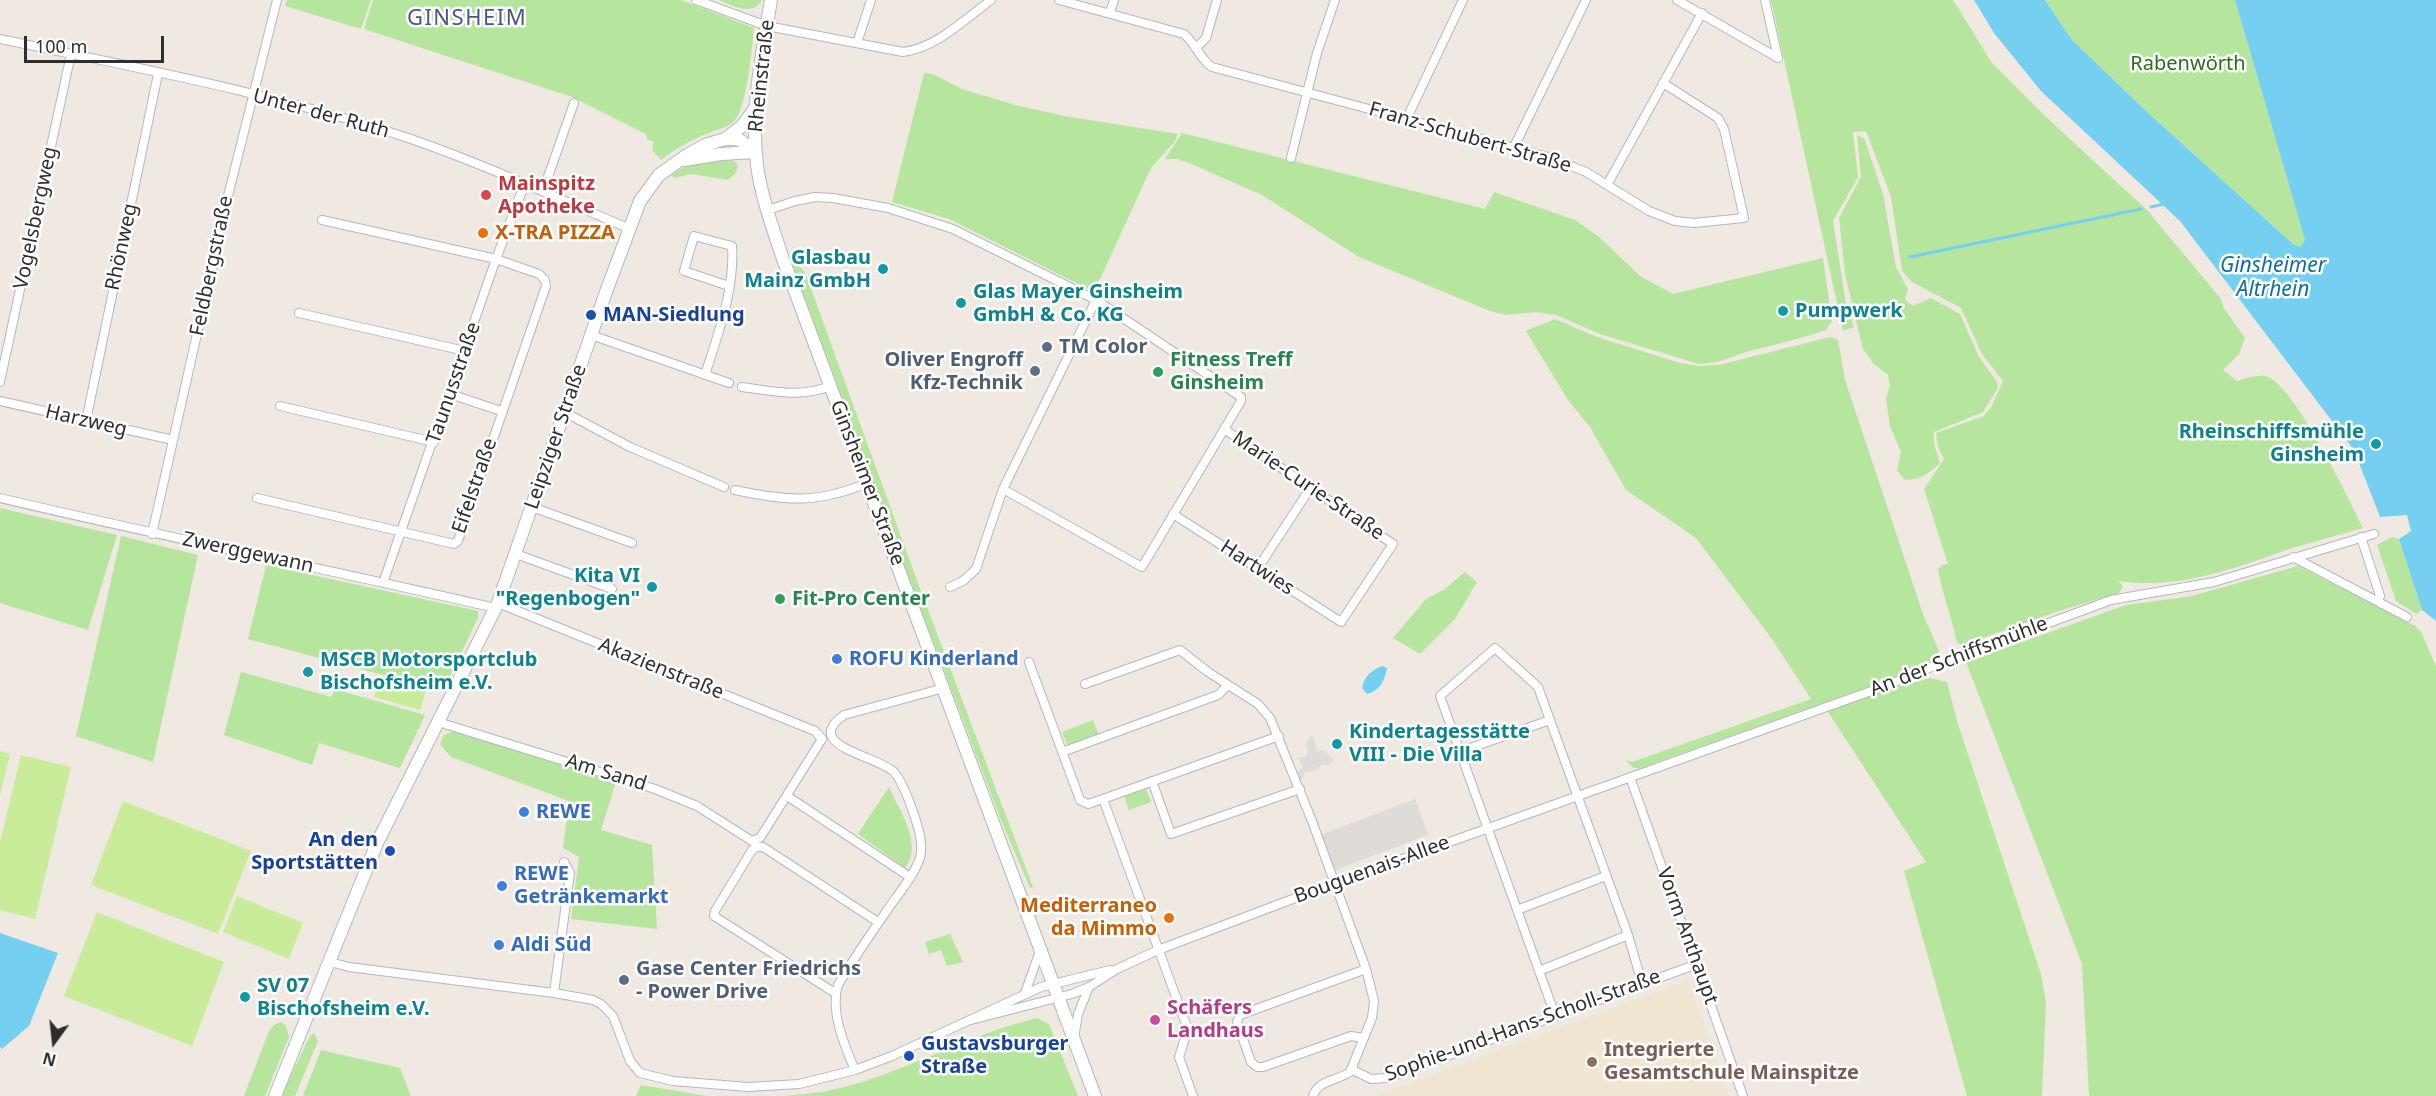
<!DOCTYPE html>
<html>
<head>
<meta charset="utf-8">
<style>
	body { margin:0 }
	#map { position:relative; width:2436px; height:1096px; overflow:hidden; background:#efe9e1; font-family:"Noto Sans",sans-serif }
	canvas { display:block }
	.north { position:absolute; left:24px; top:1012px; width:60px; height:60px; -webkit-text-stroke:4px #fff; paint-order:stroke; rotate:195deg; font-size:16px; font-weight:700; line-height:24px; text-align:center; color:#2e2e2e }
	.north::after { content:''; display:block; margin:auto; width:21px; height:27px; background:#2e2e2e; clip-path:polygon(50% 0,100% 100%,50% 72%,0 100%) }
	.scale { position:absolute; left:24px; top:36px; width:140px; height:27px; box-sizing:border-box; border:3px solid #2e2e2e; border-top:0; padding-left:8px; font-size:18px; line-height:21px; white-space:nowrap; color:#2e2e2e; -webkit-text-stroke:4px #fff; paint-order:stroke }
</style>
</head>
<body>
<div id="map">
<canvas width="2436" height="1096"></canvas>
<div class="north">N</div>
<div class="scale">100 m</div>
</div>
<script>
const g = document.querySelector('canvas').getContext('2d');
g.lineJoin = 'round';
function fill(path, color) { g.fillStyle = color; g.fill(path, 'evenodd'); }
function trace(path, color, width, dash) { g.strokeStyle = color; g.lineWidth = width; g.lineCap = dash ? 'butt' : 'round'; g.setLineDash(dash || []); g.stroke(path); }
function label(font, color, halo, rows, align = 'center') {
  g.font = font + ' "Noto Sans",sans-serif'; g.lineWidth = 5; g.setLineDash([]); g.textBaseline = 'middle'; g.strokeStyle = halo; g.fillStyle = color; for (const [text, x, y, turn = 0] of rows) {
    g.save(); g.translate(x, y); g.rotate((+turn || 0) * Math.PI / 180); g.textAlign = isNaN(turn) ? turn : align; if (halo) g.strokeText(text, 0, 0); g.fillText(text, 0, 0); g.restore();
  }
}
fill(new Path2D(`
	M1688,980L1729,1096H1375Z`), '#f0e6d1');
fill(new Path2D(`
	M287,0H371L361,29L285,6Z
	M373,0H681L754,28C752,47 747,112 732,123C725,129 714,130 706,134C689,141 675,149 661,160L652,150L654,142L647,139L646,134L572,97L364,29Z
	M719,0H762C752,17 734,6 719,0Z
	M1771,0H1953L1992,63L2047,118L2147,210L2221,299L2223,307L2245,338L2239,354L2223,370L2237,381C2244,379 2257,375 2265,376C2293,381 2349,500 2363,528C2339,535 2316,541 2292,548C2235,568 2180,590 2119,581L2123,587L2119,593L2062,610L1963,645L1957,643C1952,617 1942,594 1938,569L1942,565L1948,564L1924,489L1944,459L1938,447L1936,433L1984,416L1992,406L2003,381L1982,354L1961,308L1912,282L1902,271L1891,197L1866,131L1853,132L1858,177L1833,221L1846,304L1854,327L1843,331Z
	M2045,0H2235L2305,240L2300,247L2293,244L2147,112L2072,40Z
	M924,73L933,74L962,89L1015,105L1064,116L1178,134L1175,141L1151,168L1100,279L1094,288H1086L949,219L892,202Z
	M1182,133L1485,209L1494,192L1575,220L1599,237L1640,276L1673,294L1823,258L1832,321L1826,330C1802,338 1778,344 1753,350C1735,355 1718,364 1699,364L1600,334L1556,315L1535,312L1506,315L1490,311L1359,257L1262,195L1189,163L1177,159H1165Z
	M1857,135L1864,138L1883,194L1896,267L1908,289L1905,300L1913,306L1931,298L1960,314L1979,357L1997,382L1998,388L1983,412L1934,432V444L1940,463C1930,473 1920,480 1905,480L1897,470L1901,452L1890,426L1886,399L1890,385L1888,375L1874,364L1863,349L1845,274L1839,218L1861,177Z
	M726,159L734,161L738,166L735,174L728,180L691,174L675,178L670,175L692,163Z
	M792,263L799,266L805,272L923,597L917,599Z
	M1555,319L1597,337L1680,363L1699,366L1719,365L1826,338L1832,337L1838,340L1845,380L1923,614L1939,651L1930,665L1640,768C1633,769 1630,766 1626,760L1632,762L1811,699L1772,639L1696,538L1626,490L1590,427L1568,400L1526,331Z
	M0,508L117,535L88,630L0,603Z
	M121,536L198,555L153,762L76,736Z
	M2392,537L2399,539L2422,610L2416,614L2396,601L2377,545Z
	M266,565L478,611V618L443,691L248,639Z
	M2298,566L2415,626L2421,632L2436,666V1096H2089L2082,964L1966,662L2126,605L2192,596Z
	M1465,572L1477,582L1455,619L1420,654L1393,638L1426,599L1445,589Z
	M925,602L1033,887L1030,888L1001,820L919,604Z
	M241,672L332,697L334,689L425,715L400,768L319,743L312,765L224,735Z
	M1929,678L1947,682L1958,724L2041,974L2046,1002L2042,1096H1967L1904,871L1926,862L1828,712L1861,697Z
	M1093,720L1099,735L1068,746L1062,732Z
	M454,731L616,782L601,830L652,845L657,929L571,919L579,857L563,848L569,801L451,757L440,744L444,735Z
	M889,787C899,810 924,845 905,868L858,834Z
	M1146,789L1151,802L1129,810L1124,796Z
	M950,934L963,962L947,966L941,950L929,954L925,942Z
	M1037,1018L1049,1024L1078,1096H786C799,1094 813,1094 827,1091C900,1076 965,1035 1037,1018Z
	M281,1022L286,1026L289,1037L265,1096H244L269,1031L274,1025Z
	M314,1033L318,1041L295,1096H281L310,1036Z
	M321,1050L400,1068L411,1096H303Z
	M641,1085L707,1096H636Z`), '#b6e59e');
fill(new Path2D(`
	M380,677L426,690L420,710L374,697Z
	M0,751L10,754L0,795Z
	M21,755L71,767L35,919L0,910V842Z
	M123,801L251,851L218,934L91,885Z
	M237,896L303,923L289,959L223,932Z
	M97,912L224,962L192,1046L64,996Z`), '#c9ec9a');
fill(new Path2D(`
	M1312,735L1317,750L1325,751L1334,760L1327,766L1324,764L1312,772H1305L1302,779L1297,781L1295,777L1302,767L1299,758L1306,756L1308,751L1306,743Z
	M1415,799L1428,835L1333,871L1320,835Z`), '#dfdcd8');
fill(new Path2D(`
	M1974,0H2045L2072,40L2147,112L2293,244L2300,247L2305,240L2235,0H2436V621L2422,610L2399,539L2411,531L2407,515L2380,517L2354,450L2180,221L2041,91L1994,33Z
	M1382,666L1387,668C1385,680 1380,691 1367,694L1362,688C1365,675 1371,671 1382,666Z
	M0,933L58,953L29,1026L2,1049L0,1047Z`), '#75cff0');
trace(new Path2D(`
	M2151,207L2164,204
	M1910,257L2141,209`), '#75cff0', 3);
const street = new Path2D(`
	M696,0L767,26L903,52C936,48 965,19 991,0
	M1059,0L1184,34C1196,44 1199,58 1212,67L1552,158L1586,172L1649,211L1675,221L1694,223L1744,218L1724,129L1718,118L1663,83
	M1677,0L1778,58
	M1765,0L1778,58
	M1110,12L1114,0
	M0,39C137,68 278,94 411,139C486,165 557,198 630,229
	M857,43L871,0
	M1196,48L1206,38L1217,0
	M1407,118L1463,0
	M1514,147L1586,0
	M1291,158L1317,53L1335,0
	M1607,185L1702,13
	M543,191L574,103
	M768,210L795,201L815,197L833,198L888,208L953,229L1096,300L1241,397V401L1142,567L1003,489
	M299,313L465,351
	M591,335L729,383
	M705,375C718,334 735,289 732,246L694,236L684,271L729,286
	M0,382L71,54
	M742,387C771,391 802,398 830,386
	M450,394L501,411
	M0,401L173,440
	M280,406L434,442
	M564,412L630,447L724,487
	M86,421L158,74
	M735,490C786,501 817,504 867,483
	M0,498C165,537 331,570 495,608
	M257,498L454,544L458,541L546,286L545,280L539,274L496,259L322,220
	M532,507L632,543
	M1173,514L1341,622L1393,544L1224,429
	M152,534L228,196L277,0
	M2361,537L2380,596L2378,601
	M516,554L612,589
	M2293,557L2407,617
	M1258,568L1311,487
	M383,583L496,259L525,183
	M950,587L963,581L976,569L1003,489L1096,300
	M1029,662L1080,800L1088,804L1103,799L1186,1024V1035L1179,1057L1193,1096
	M1085,684L1180,650L1208,672L1258,704L1270,718L1312,821L1366,969L1374,1001L1372,1018L1350,1072C1337,1081 1318,1080 1313,1096
	M438,722L655,789L697,806L752,841L760,838L822,739L815,731L498,603
	M1062,752L1218,695L1228,685
	M1459,752L1550,720
	M1630,777L1743,1096
	M1152,781L1171,834L1300,789
	M787,796L910,877
	M1103,799L1279,736
	M1517,910L1606,876
	M330,962L349,967L554,993L593,1000L601,1004L613,1016L630,1061L640,1073L673,1081L748,1087L799,1084L855,1070L892,1056L1041,987L1110,970
	M1539,971L1628,935
	M554,993L570,873L564,862
	M835,993L714,916L715,911L752,850L757,847H763L878,922
	M1025,993L1040,951
	M1555,1015L1440,696L1495,648L1538,687L1628,935L1642,983
	M971,1020L1072,994L1089,987L1117,969L1158,950L1335,883L1888,685L1951,659L2111,600L2214,582L2374,534
	M1074,1038L1078,1014L1089,987
	M1364,1038L1351,1036L1263,1067H1257L1251,1062L1237,1022L1240,1015L1366,969
	M1351,1069L1371,1079L1387,1078L1697,964
	M855,1070C844,1045 830,1011 838,985C853,960 869,936 886,912C897,895 913,878 920,858C922,850 921,839 919,831C915,816 904,783 894,772C879,756 800,746 844,715L944,688`);
const secondary = new Path2D(`
	M771,0C762,54 750,111 757,165C761,196 773,229 783,259L1095,1096
	M725,139L742,126L756,107
	M684,160L721,154L756,152
	M275,1096L377,843L498,603L606,292L640,201L659,175L687,155L705,145L725,139H735L740,140L756,152`);
trace(street, '#b4b7c1', 10);
trace(secondary, '#b4b7c1', 14);
trace(street, '#fff', 8);
trace(secondary, '#fff', 12);
for (const [x, y, r, color] of [
	[486,195,6,"#e0444e"],
	[483,233,6,"#e8710a"],
	[883,269,6,"#0f9aa8"],
	[961,303,6,"#0f9aa8"],
	[1783,311,6,"#0f9aa8"],
	[591,315,6,"#1a4fb4"],
	[1047,347,6,"#5c6f8a"],
	[1035,371,6,"#5c6f8a"],
	[1158,372,6,"#2e9e5b"],
	[2376,444,6,"#0f9aa8"],
	[652,587,6,"#0f9aa8"],
	[780,599,6,"#2e9e5b"],
	[837,659,6,"#3f7fe0"],
	[308,672,6,"#0f9aa8"],
	[1337,744,6,"#0f9aa8"],
	[524,812,6,"#3f7fe0"],
	[390,851,6,"#1a4fb4"],
	[502,886,6,"#3f7fe0"],
	[1169,918,6,"#e8710a"],
	[499,945,6,"#3f7fe0"],
	[624,980,6,"#5c6f8a"],
	[245,997,6,"#0f9aa8"],
	[1155,1020,6,"#d1479c"],
	[909,1056,6,"#1a4fb4"],
	[1592,1062,6,"#8d6e63"]
]) { const dot = new Path2D(); dot.arc(x, y, r, 0, 2 * Math.PI); g.fillStyle = color; g.fill(dot); trace(dot, '#fff', 2); }
label('20px', '#2c6e1b', '#fff', [
	["Rabenwörth",2188,64]
]);
label('20px', '#2e2e2e', '#fff', [
	["Rheinstraße",762,76,-84],
	["Unter der Ruth",321,114,15],
	["Franz-Schubert-Straße",1470,138,16],
	["Vogelsbergweg",36,218,-78],
	["Rhönweg",122,247,-78],
	["Feldbergstraße",212,266,-78],
	["Taunusstraße",454,383,-71],
	["Harzweg",86,421,13],
	["Leipziger Straße",556,437,-71],
	["Ginsheimer Straße",867,483,69],
	["Eifelstraße",475,486,-71],
	["Marie-Curie-Straße",1308,486,34],
	["Zwerggewann",248,553,12],
	["Hartwies",1257,568,33],
	["An der Schiffsmühle",1959,657,-21],
	["Akazienstraße",661,669,22],
	["Am Sand",606,773,17],
	["Bouguenais-Allee",1372,870,-20],
	["Vorm Anthaupt",1687,936,70],
	["Sophie-und-Hans-Scholl-Straße",1523,1026,-20]
]);
label('bold 20px', '#be3a42', '#fff', [
	["Mainspitz",498,184],
	["Apotheke",498,207]
], 'left');
label('bold 20px', '#c56008', '#fff', [
	["X-TRA PIZZA",495,233],
	["Mediterraneo",1157,906,"right"],
	["da Mimmo",1157,929,"right"]
], 'left');
label('bold 20px', '#0d838f', '#fff', [
	["Glasbau",871,258,"right"],
	["Mainz GmbH",871,281,"right"],
	["Glas Mayer Ginsheim",973,292],
	["GmbH & Co. KG",973,315],
	["Pumpwerk",1795,311],
	["Rheinschiffsmühle",2364,432,"right"],
	["Ginsheim",2364,455,"right"],
	["Kita VI",640,576,"right"],
	["\"Regenbogen\"",640,599,"right"],
	["MSCB Motorsportclub",320,660],
	["Bischofsheim e.V.",320,683],
	["Kindertagesstätte",1349,732],
	["VIII - Die Villa",1349,755],
	["SV 07",257,986],
	["Bischofsheim e.V.",257,1009]
], 'left');
label('bold 20px', '#164399', '#fff', [
	["MAN-Siedlung",603,315],
	["An den",378,840,"right"],
	["Sportstätten",378,863,"right"],
	["Gustavsburger",921,1044],
	["Straße",921,1067]
], 'left');
label('bold 20px', '#4e5e75', '#fff', [
	["TM Color",1059,347],
	["Oliver Engroff",1023,360,"right"],
	["Kfz-Technik",1023,383,"right"],
	["Gase Center Friedrichs",636,969],
	["- Power Drive",636,992]
], 'left');
label('bold 20px', '#27864d', '#fff', [
	["Fitness Treff",1170,360],
	["Ginsheim",1170,383],
	["Fit-Pro Center",792,599]
], 'left');
label('bold 20px', '#366cbe', '#fff', [
	["ROFU Kinderland",849,659],
	["REWE",536,812],
	["REWE",514,874],
	["Getränkemarkt",514,897],
	["Aldi Süd",511,945]
], 'left');
label('bold 20px', '#b23c85', '#fff', [
	["Schäfers",1167,1008],
	["Landhaus",1167,1031]
], 'left');
label('bold 20px', '#785e54', '#fff', [
	["Integrierte",1604,1050],
	["Gesamtschule Mainspitze",1604,1073]
], 'left');
label('italic 21px', '#0d6fa3', '#fff', [
	["Ginsheimer",2273,266],
	["Altrhein",2273,290]
]);
g.letterSpacing = '1.5px';
label('22px', '#4d5680', '#fff', [
	["GINSHEIM",467,19]
]);
g.letterSpacing = '0px';
</script>
</body>
</html>
